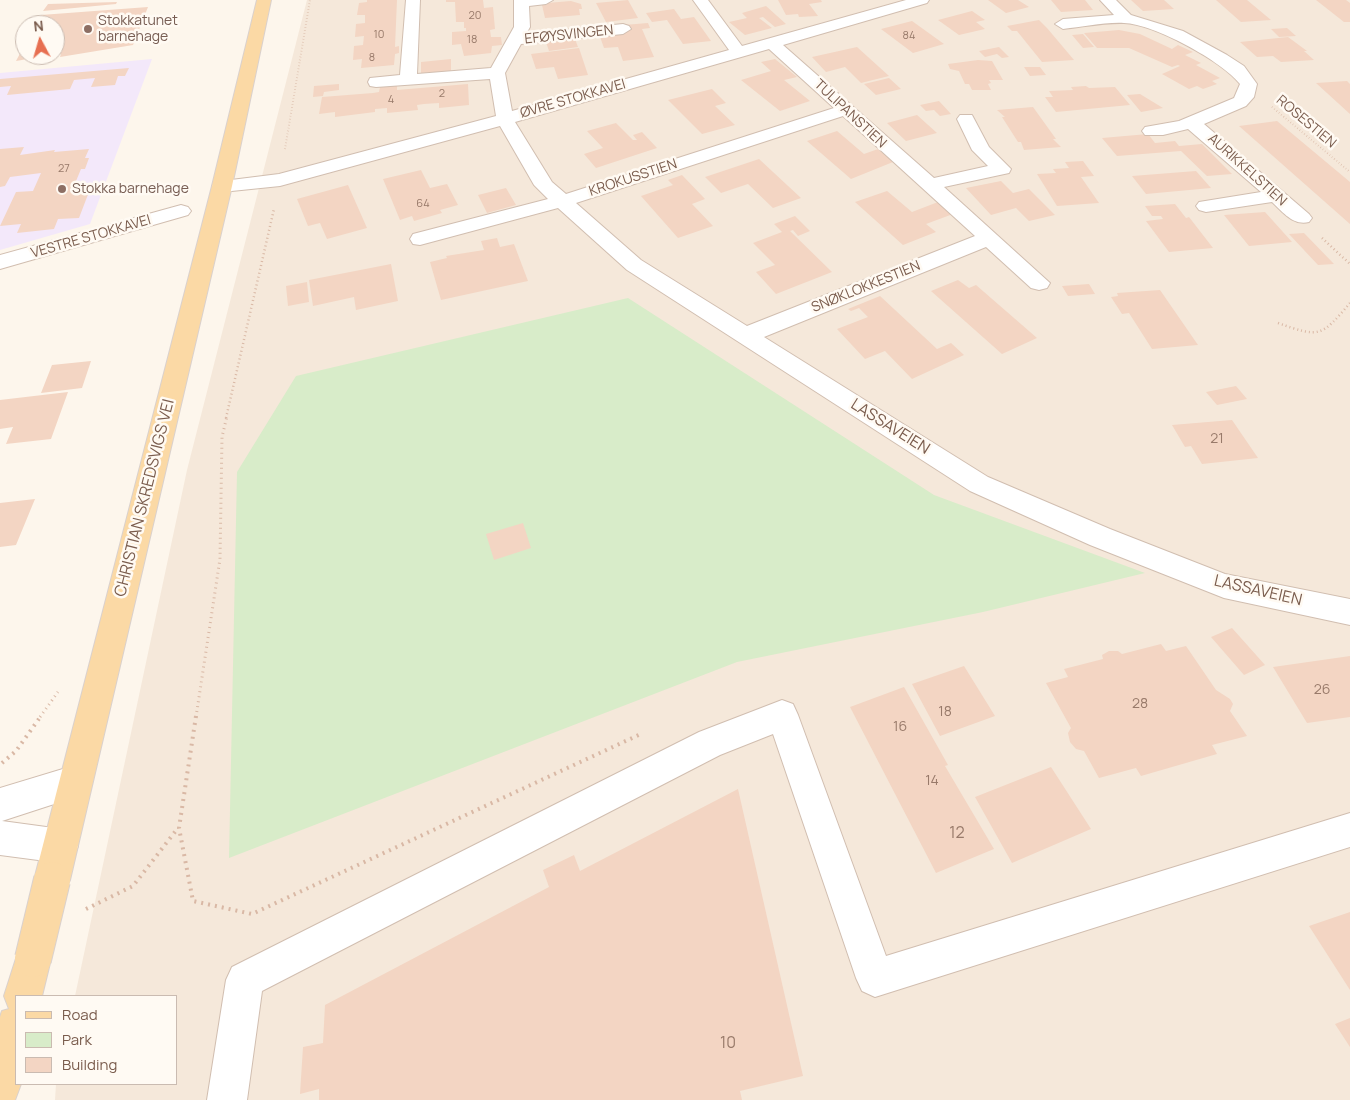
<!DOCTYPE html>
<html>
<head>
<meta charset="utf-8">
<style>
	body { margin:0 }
	#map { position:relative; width:1350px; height:1100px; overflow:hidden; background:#fdf6ec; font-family:Manrope,sans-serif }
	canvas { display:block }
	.legend { position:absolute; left:15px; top:995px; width:162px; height:90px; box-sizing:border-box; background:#fffaf3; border:1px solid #cabbb1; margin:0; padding:6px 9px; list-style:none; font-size:15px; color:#7a5c4d }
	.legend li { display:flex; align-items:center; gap:10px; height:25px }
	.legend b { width:25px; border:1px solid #cabbb1 }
	.north { position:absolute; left:15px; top:15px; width:50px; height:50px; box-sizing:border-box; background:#fffaf3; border:1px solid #cabbb1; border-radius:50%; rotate:354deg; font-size:14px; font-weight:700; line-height:20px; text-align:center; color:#7a5c4d }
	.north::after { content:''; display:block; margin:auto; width:18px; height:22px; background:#e76f51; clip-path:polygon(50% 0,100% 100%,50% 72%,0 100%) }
</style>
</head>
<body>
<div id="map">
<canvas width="1350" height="1100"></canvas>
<ul class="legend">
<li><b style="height:6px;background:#fbd9a5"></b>Road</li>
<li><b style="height:14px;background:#d8ecc9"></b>Park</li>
<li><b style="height:14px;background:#f3d5c3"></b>Building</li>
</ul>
<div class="north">N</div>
</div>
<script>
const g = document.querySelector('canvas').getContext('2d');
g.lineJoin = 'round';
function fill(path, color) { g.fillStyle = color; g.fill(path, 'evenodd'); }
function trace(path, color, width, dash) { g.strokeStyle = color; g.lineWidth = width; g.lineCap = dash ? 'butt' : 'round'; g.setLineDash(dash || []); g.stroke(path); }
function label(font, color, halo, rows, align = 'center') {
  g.font = font + ' Manrope,sans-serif'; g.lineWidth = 5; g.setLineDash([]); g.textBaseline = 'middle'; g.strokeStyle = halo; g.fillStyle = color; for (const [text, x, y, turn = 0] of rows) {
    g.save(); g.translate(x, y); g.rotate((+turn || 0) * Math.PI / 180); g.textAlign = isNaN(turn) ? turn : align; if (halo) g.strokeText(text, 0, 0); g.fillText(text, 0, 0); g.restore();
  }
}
fill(new Path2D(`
	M307,0H1350V1100H55L56,1084H176V996H75L187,470Z`), '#f5e8da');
fill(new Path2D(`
	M152,59L90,224L0,250V73Z`), '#f3e8fa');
fill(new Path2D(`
	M628,298L934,495L1145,573L983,612L737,662L229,858L237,472L296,376Z`), '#d8ecc9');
fill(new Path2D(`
	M367,0H397L395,47L399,46V53L395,54L394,65L361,68L362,59L353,60L354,46L363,45L364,36L355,37L356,24L365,23V15H357L359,3L367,2Z
	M446,0H483L484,8L493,7L495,29L490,30L491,37H501L502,45L492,46L491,53L464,56L461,44L452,45V32L466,31V28H464V22H456L455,2H446Z
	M628,0L638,18L606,22L596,3Z
	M778,0H821L822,2L809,4L818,16L799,17L798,14L786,15Z
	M988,0H1018L1029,7L1006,13Z
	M1051,0H1085L1093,10L1061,12Z
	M1131,0H1164L1174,9L1143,11Z
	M1216,0H1247L1271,20L1241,22Z
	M1316,0H1346L1350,3V22H1344Z
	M571,1L581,4L582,9H579L580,15L545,18L542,5H547V3Z
	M117,2L116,4L43,11L48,4Z
	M766,6L786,24L775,27L763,17L759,18L772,28L745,35L729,22L747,18L742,13Z
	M148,7L133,45L60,57L61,54L55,55V25H35L41,15Z
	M674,9L681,19L694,17L711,41L683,44L667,20L652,22L646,13Z
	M972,11L985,20L976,22L985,29L959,35L938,20Z
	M1039,20L1047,28L1074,60L1042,62L1017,31H1012L1007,26Z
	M912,21L944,44L913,53L881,29Z
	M648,23L650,28L642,29L654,57L623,61L618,47L604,48L599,34L624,25Z
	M1287,28L1296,36L1279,37L1271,29Z
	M1119,30L1140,34L1172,49L1178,45L1193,52L1185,55L1201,63L1196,65L1220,78L1212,81L1217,84L1203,89L1197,86L1189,89L1162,74L1180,66L1178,65L1172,67L1129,48H1097L1084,33Z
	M1083,34L1094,47L1083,48L1072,35Z
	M1288,37L1307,51H1304L1314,60L1281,62L1273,56L1257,57L1240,42Z
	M575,39L578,47L549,51L546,42Z
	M25,44V55L45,56L16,61Z
	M857,47L889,76L861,83L845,67L826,72L812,57Z
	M999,47L1009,57L1002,58L997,54L985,57L979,51Z
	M579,48L588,75L558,79L554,67L536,69L531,54Z
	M451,59V71L421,73V62Z
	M775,59L797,77L784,80L810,101L780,111L741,80L771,71L761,62Z
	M978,60L992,61L1003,80H989L991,83L988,84L991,90H972L969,84H965L959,71L950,69L948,64Z
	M1024,67H1040L1046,75L1030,76Z
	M129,68L125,76H118L115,85L91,87L95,78L74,80L70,89L7,95L11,86L0,87V79Z
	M889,78L901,89L876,95L864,84Z
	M1347,81L1350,84V114L1316,83Z
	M339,84V90L324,92L323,96L313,97L314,86Z
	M468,84L469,105L439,108V103L424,104L417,105L418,110L387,113V108L375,109V112L335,117V112L319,114L322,97L373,93L379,92L380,87L397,85V90Z
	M1086,86L1089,88L1115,87L1130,105L1056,112L1045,97H1053L1049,91L1073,90L1071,87Z
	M712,89L726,103L715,106L735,125L702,134L668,100Z
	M1140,94L1163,108L1141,112L1127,95Z
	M939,101L951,114L940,116L934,110L926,111L920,105Z
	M1033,107L1056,139H1053L1061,147L1024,150L1021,142H1018L1002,117H1005L997,110Z
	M917,115L937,133L906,141L887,123Z
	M1277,121L1350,182V224L1239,126Z
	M616,123L633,140H637L633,135L642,132L657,148L596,168L584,154L603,148L587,131Z
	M837,131L864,154L878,149L893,162L851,179L807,141Z
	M1148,134L1155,143L1175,141L1179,146L1202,144L1232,174L1207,176L1181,151L1117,156L1102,138Z
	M24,147L20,155L55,150L54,152L89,149L85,158H89L85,169H81L74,186L92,184L79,218L58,219L54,229L17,233L21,224L0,226L16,192L33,191L41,173L10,177L5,186L0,187V149Z
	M759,159L801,198L773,208L748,184L721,193L705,177Z
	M1083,161L1094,176L1081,177L1099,203L1057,206L1037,174L1056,173L1053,169L1069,168L1065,162Z
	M421,170L430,188L447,184L458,205L440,210L442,213L414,221L412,216L400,220L383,179Z
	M1196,171L1211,188L1146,194L1132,176Z
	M682,175L705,199L692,204L713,226L678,238L641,196L673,185L668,180Z
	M1001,181L1013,193L1029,189L1055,215L1029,221L1016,208L991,215L966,188Z
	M348,185L367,228L327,239L320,223L308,226L297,199Z
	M506,188L516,205L487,213L478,195Z
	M887,191L912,212L938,202L953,214L926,224L936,232L903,245L855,202Z
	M1175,204L1186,218L1189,217L1213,248L1169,252L1146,221L1163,219L1161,216H1152L1145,206Z
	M1265,212L1292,242L1249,246L1224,215Z
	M795,216L810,231L798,236L793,230L790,231L832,272L776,294L756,272L775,265L753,243L782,232L774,224Z
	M1304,233L1334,264L1318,265L1289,234Z
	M497,238L500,247L514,244L528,281L441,300L430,262L447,258L446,256L484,250L481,241Z
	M391,264L398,301L356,310L354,297L313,306L309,280Z
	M958,280L969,288L976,285L1037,338L1002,354L931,291Z
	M307,282L309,302L288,306L286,286Z
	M1089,284L1095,294L1068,296L1062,286Z
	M1160,290L1198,345L1152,349L1129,313L1122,314L1111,297L1118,296L1117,293Z
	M880,296L937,349L951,343L964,355L912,379L885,351L865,359L837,329L868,317L859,308L851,311L848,309Z
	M91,361L82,388L41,393L52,365Z
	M1236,386L1247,399L1217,405L1206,392Z
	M68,392L51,439L6,444L13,427L0,429V400Z
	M1232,420L1258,458L1202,464L1191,446L1185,447L1172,425Z
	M35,499L16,545L0,547V503Z
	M523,523L531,548L494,560L486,534Z
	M1232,628L1265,665L1244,675L1211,637Z
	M1161,644L1166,651L1186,646L1216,690L1230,699L1233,704L1230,711L1247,736L1212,745L1217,754L1141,776L1136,768L1099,778L1084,751L1076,749L1070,742L1068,733L1071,728L1046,683L1068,677L1064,669L1103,659L1102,655L1109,651H1118L1122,654Z
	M1350,656V717L1307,723L1273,667Z
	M964,666L995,716L940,736L912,684Z
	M904,687L948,765L945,766L994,849L936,873L850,707Z
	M1051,767L1091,829L1012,863L975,797Z
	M738,789L803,1076L740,1091L742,1100H319V1089L300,1094L303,1047L323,1043L325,1005L549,887L543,870L574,855L580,871Z
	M1350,912V990L1309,926Z
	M1350,1018V1047L1335,1024Z`), '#f3d5c3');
const minor = new Path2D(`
	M406,0H420L417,74L491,68L514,27V0H553L546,4L529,6L530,27L526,34L623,24L629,26L631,29L623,34L521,44L505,73L512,111L729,50L693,0H708L742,46L906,0H929L927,3L783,45L934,178L988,166L972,150L957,119L960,115H972L989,147L1011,169L1009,173L944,187L1050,283L1047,288L1039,290L1031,288L986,247L764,337L988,477L1110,529L1225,574L1350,599V625L1224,598L1090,545L970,491L627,270L558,208L420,245L413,244L410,239L413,234L548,199L534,185L500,126L280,186L222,192L215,190L212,186L215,182L279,174L496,116L490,79L376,87L370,86L368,82L370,78L400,75ZM769,49L834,108L566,194L552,182L515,122ZM843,116L975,236L747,326L641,260L576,203Z
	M1100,0H1116L1131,15L1183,31L1227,55L1244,66L1257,84L1254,97L1246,106L1204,124L1309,214L1312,218L1309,222C1293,226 1283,212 1272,202L1206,212L1199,210L1196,206L1199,202L1261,192L1188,129L1163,135H1145L1142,131L1145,127L1179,121L1234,98L1240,84C1222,61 1154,24 1124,23C1104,22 1083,27 1063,29L1055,24L1063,19L1114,15Z
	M181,205L188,207L191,211L188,215L0,269V255Z
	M782,700L793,704L798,715L886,956L1350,813V847L875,997L862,991L856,978L773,734L720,755L262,991L247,1100H207L226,980L232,967L699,732Z
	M76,765L88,769L92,781L88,793L2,821L61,829L73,834L78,846L73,858L61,863L0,855V788Z`);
const major = new Path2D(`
	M257,0H271L232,186L70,880L64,892L52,898L40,892L34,880L212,186Z
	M33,941L46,946L51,959L42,996H16V1084H21L15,1100H0V1017L2,1011L9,1009L4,996L20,946Z`);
trace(minor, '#d1beb0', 2);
trace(major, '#dad1cd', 2);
trace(new Path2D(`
	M1272,107L1350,172
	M285,149L310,0`), '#d9b8a5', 2, [0.5, 2.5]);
trace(new Path2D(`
	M1322,238L1350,264
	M1278,323C1320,338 1321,337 1350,303
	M226,418L274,209`), '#d9b8a5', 2.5, [1, 3]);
trace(new Path2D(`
	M40,717L58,692
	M196,717L220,559L222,437L227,416`), '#d9b8a5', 3, [1, 4]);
trace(new Path2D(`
	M196,716L179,828L193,901L252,914L643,733
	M2,763L16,751L41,716
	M86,909L133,886L178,828`), '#d9b8a5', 4, [2, 5]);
fill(minor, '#fff');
fill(major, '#fbd9a5');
const majorBridge = new Path2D(`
	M33,959L52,880`);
trace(majorBridge, '#dad1cd', 38, []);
trace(majorBridge, '#fbd9a5', 36);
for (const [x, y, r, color] of [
	[88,29,5,"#8d6e63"],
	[62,189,5,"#8d6e63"]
]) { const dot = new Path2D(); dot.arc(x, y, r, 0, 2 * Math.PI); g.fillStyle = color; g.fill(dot); trace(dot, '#fffaf3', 2); }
label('11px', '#987a6a', null, [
	["20",475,16],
	["10",379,35],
	["84",909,36],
	["18",472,40],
	["8",372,58],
	["2",442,94],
	["4",391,100],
	["27",64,169],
	["64",423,204]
]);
label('14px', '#785e54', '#fffaf3', [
	["Stokkatunet",98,21],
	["barnehage",98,37],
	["Stokka barnehage",72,189]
], 'left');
label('14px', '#7a5c4d', '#fffaf3', [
	["EFØYSVINGEN",569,35,-6],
	["ØVRE STOKKAVEI",573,99,-16],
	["TULIPANSTIEN",850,114,43],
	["ROSESTIEN",1306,122,40],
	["AURIKKELSTIEN",1247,170,42],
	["KROKUSSTIEN",633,178,-18],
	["VESTRE STOKKAVEI",91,237,-16],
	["SNØKLOKKESTIEN",866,287,-22]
]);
label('14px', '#987a6a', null, [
	["21",1217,439],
	["26",1322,690],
	["28",1140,704],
	["18",945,712],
	["16",900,727],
	["14",932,781]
]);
label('16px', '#7a5c4d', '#fffaf3', [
	["LASSAVEIEN",890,427,32],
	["CHRISTIAN SKREDSVIGS VEI",145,498,-76],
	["LASSAVEIEN",1258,591,13]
]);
label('16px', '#987a6a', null, [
	["12",957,834],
	["10",728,1044]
]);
</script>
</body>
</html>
